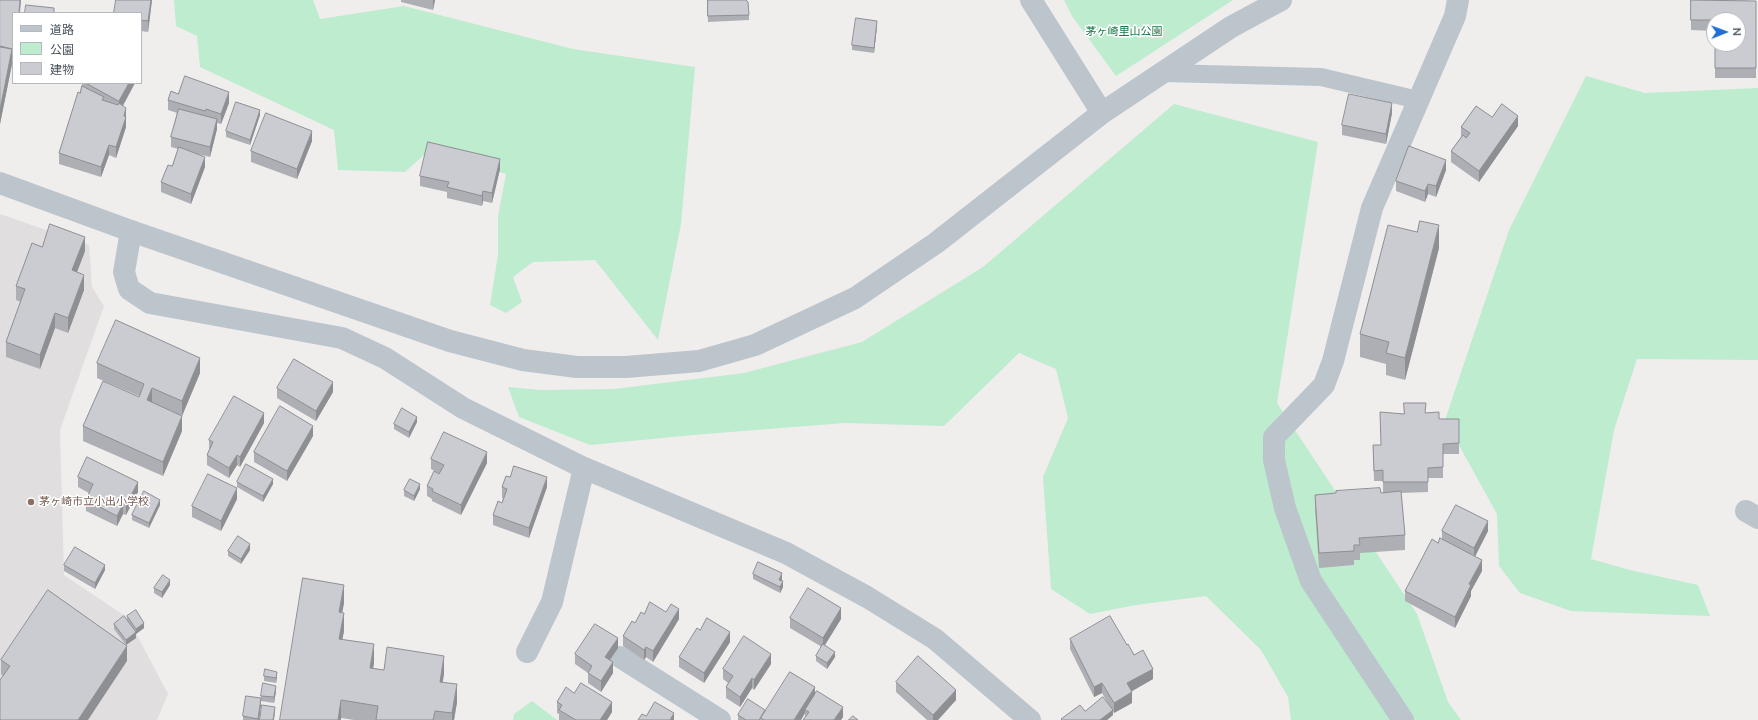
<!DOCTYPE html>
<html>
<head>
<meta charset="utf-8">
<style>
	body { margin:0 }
	#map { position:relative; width:1758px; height:720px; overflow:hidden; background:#f0eded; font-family:Mulish,"Noto Sans JP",sans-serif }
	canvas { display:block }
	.legend { position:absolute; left:12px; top:12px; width:130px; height:72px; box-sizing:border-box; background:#fff; border:1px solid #b5b9bd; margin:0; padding:5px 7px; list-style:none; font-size:12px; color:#46505a }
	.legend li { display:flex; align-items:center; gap:8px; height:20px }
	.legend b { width:20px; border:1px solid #b5b9bd }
	.north { position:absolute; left:1706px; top:12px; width:40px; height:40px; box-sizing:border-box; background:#fff; border:1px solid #b5b9bd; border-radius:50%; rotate:89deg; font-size:11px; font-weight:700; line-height:16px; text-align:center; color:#46505a }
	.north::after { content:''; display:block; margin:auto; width:14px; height:18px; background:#206fd6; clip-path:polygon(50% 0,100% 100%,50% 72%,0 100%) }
</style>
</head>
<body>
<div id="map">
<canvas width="1758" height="720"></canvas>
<ul class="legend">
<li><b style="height:5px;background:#bcc5cc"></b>道路</li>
<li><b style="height:11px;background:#bdeccf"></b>公園</li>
<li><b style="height:11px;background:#caccd2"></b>建物</li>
</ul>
<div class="north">N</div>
</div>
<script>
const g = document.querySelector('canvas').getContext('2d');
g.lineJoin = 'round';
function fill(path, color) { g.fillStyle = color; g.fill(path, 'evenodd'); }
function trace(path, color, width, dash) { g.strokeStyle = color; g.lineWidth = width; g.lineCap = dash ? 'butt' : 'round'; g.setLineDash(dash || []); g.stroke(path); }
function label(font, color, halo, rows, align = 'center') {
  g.font = font + ' Mulish,"Noto Sans JP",sans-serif'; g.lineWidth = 3; g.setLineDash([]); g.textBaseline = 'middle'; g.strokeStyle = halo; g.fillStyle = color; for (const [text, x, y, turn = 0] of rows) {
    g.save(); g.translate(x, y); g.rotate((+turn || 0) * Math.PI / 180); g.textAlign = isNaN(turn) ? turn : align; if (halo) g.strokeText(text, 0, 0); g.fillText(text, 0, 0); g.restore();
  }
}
fill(new Path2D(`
	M0,214L89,245L92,287L104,306L60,430L64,575L128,618L168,694L157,720H0Z`), '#e1dedf');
fill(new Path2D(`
	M174,0H313L320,19L404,6L573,49L695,67L681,224L658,340L595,260L533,262L513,277L522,302L506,313L490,305L498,255V216L506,174L426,153L405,172L338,170L334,130L200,67L197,36L176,26Z
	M1064,0H1233L1116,76L1072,16Z
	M1586,76L1645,93L1758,88V360L1637,359L1614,430L1591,559L1630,570L1698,585L1710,616L1571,611L1520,593L1499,566L1497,514L1445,420L1509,230Z
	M1174,104L1318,142L1277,403L1417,614L1448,702L1461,720H1291L1288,697L1261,650L1206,596L1136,605L1090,614L1051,589L1043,477L1068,418L1056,369L1019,353L944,426L845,423L693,435L590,445L519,417L508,387L541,390L614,389L744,373L862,342L983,267Z
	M532,701L557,720H513L514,714Z`), '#bdeccf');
trace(new Path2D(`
	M1164,73L1321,77L1418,100`), '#bcc5cc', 18);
trace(new Path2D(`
	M131,231L124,272L129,289L150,303L342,338L385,358L463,408L584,468L786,553L867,597L935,639L1030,720
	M1746,511L1758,518
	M527,652L552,602L584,468
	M620,657L720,720
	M1403,720L1311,581L1285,508L1274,460V437L1324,385L1333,361L1372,208L1455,16L1458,0`), '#bcc5cc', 22);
trace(new Path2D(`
	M1031,0L1102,113
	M0,183L131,231L450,341L523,360L577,367H626L699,361L755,345L855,298L936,243L1102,113L1231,27L1281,0`), '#bcc5cc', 22);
fill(new Path2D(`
	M0,0L13,13V57L12,59V64L0,124Z
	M152,0L148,32L141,31V13Z
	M401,0H435L433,10L401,2Z
	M707,0L749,15V20L708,22Z
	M1691,0L1756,1V78H1715V44L1738,20H1714V31L1691,30Z
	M877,26L874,53L852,50V45Z
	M82,83H135L123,106L126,118V127L116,158L109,155L101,177L59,164V153L82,86Z
	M178,94L229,103L221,124L217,123V129L210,157L198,154L205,167L191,204L161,192V182L172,166L178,149L171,147V137L177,113L168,110V100Z
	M1392,113L1386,144L1342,135V125Z
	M260,115L250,145L226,137V131Z
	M1492,117L1518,126L1479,182L1451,162V151L1461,137V127Z
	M312,141L297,179L251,162V151Z
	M500,169L492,203L483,201L482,206L447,198V192L420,186V176Z
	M1446,170L1436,197L1428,194L1425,202L1396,191V181Z
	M42,247L85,251L77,272L84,290L68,333L55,328L40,369L6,357V342L21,302L16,300V286Z
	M1439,248L1405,380L1386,375V364L1360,357V334Z
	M97,363L200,373L182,416L152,403L182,431L163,476L83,441V426L139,397V396L97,378Z
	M277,388L333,392L316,421L277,398Z
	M1426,413L1439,419H1459V454H1443V478H1428V492L1401,493L1405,535V550L1360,553V560H1354V565L1319,568L1315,509V495L1383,493V481H1374L1373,445H1381L1404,414Z
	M417,422L409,438L394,429V424Z
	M264,423L240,467L237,465L229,478L207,465V455L209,450V440Z
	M313,436L287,481L254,462V452Z
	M431,459L487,463L461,515L432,501V499L427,496V486L440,474L431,469Z
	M78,477L138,492L126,515L123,514L117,526L86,511V500L89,493L78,487Z
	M510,477L547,487L529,538L493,525V515L502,503L503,498H502V487Z
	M237,482L273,484L263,502L237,487Z
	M420,489L414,501L404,496V490Z
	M237,499L221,531L192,517V506Z
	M160,505L149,528L132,520V515Z
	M1442,531H1488L1475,557L1482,571L1471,591V596L1455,628L1405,601V591L1438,543L1442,539Z
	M250,550L241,564L228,556V551Z
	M64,565L105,570L95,589L64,571Z
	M753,574L782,579L781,581L783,587L780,593L753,579Z
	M303,578L344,603L342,612L344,631L342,639L374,663L373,668L384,670L444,674L442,682L457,702L454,720H354L341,718Z
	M170,585L162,598L154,593V588Z
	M666,612L679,619L653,662L646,657L644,660L623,646V636L644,614Z
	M127,616L144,628L136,634V638L126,645L114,629V624L127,621Z
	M790,618L841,619L825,645L835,657L827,669L816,661V656L822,647L790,628Z
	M700,630L730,642L704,683L679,667V657Z
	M1070,639L1127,645L1153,679L1132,691V703L1114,713L1113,711V715L1107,720H1061V719L1085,711L1109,705L1102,693L1094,697L1070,649Z
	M618,648L610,660L613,673L601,692L588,683V673L575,664V654Z
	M1,660L127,661L3,676L1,674Z
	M771,664L754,690L752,688L740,707L726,698V687L728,683L723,679V669Z
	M264,676L277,677L276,683L264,681Z
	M896,682L956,700L938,720H927L896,692Z
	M276,691L274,703L261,701L259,720H243V716L261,698V696Z
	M574,693L612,712L607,720H559V714L557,713V702Z
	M815,695L843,717L841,720H803L805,717V713L801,720H738V715L765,711Z`), '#aeafb5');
fill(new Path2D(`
	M20,0H21L20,13H19Z
	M151,0H152L148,32V21Z
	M433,0H435L433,10Z
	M877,21V26L874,53V48Z
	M13,47V57L12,60V49Z
	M12,49V64L0,124V110Z
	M129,83H135L119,112V101Z
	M229,92V103L221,124V114Z
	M1392,103V113L1386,144V134Z
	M126,108V127L116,158V147L124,116Z
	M260,110V115L250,145V140Z
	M1518,116V126L1479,182V171Z
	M217,119V129L210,157V147Z
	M312,131V141L297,179V169Z
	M109,145V155L101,177V167Z
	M205,157V167L191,204V194Z
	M500,159V169L492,203V193Z
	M1446,160V170L1436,197V186Z
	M1428,184V194L1425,202V191Z
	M483,191V201L482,206V196Z
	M1439,225V248L1405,380V358Z
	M85,237V251L72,285V270Z
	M84,275V290L68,333V318Z
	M55,313V328L40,369V355Z
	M200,358V373L182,416V401Z
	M333,382V392L316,421V411Z
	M152,388V402L147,415V400Z
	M264,413V423L240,467V457Z
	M182,416V431L163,476V462Z
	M417,417V422L409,438V432Z
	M313,426V436L287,481V471Z
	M487,452V463L461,515V505Z
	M237,455V465L229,478V468Z
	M547,477V487L529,538V528Z
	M273,479V484L263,502V496Z
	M138,482V492L126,515V505Z
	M420,484V489L414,501V496Z
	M237,488V499L221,531V521Z
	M160,500V505L149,528V523Z
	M123,504V514L117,526V516Z
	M1488,521V531L1474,558V548Z
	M250,544V550L241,564V559Z
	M1482,560V571L1471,591V596L1455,628V617L1469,584Z
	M105,565V570L95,589V583Z
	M782,573V579L779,585V580Z
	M170,580V585L162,598V592Z
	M783,581V587L780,593V587Z
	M344,585V603L339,630V612Z
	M841,608V619L823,648V638Z
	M679,609V619L653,662V651Z
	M344,613V631L339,657V639Z
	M144,623V628L136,634V638L126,645V640L136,632V629Z
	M730,632V642L704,683V673Z
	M618,638V648L605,667V657Z
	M374,644V663L370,686V668Z
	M127,646V661L88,720H78Z
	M646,647V657L644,660V650Z
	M835,652V657L827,669V663Z
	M771,654V664L754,690V680Z
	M444,656V674L440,700V682Z
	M613,662V673L601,692V681Z
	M1153,669V679L1127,694V683Z
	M277,672V677L276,683V678Z
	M752,678V688L740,707V697Z
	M1102,683V693L1094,697V687Z
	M457,684V702L454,720H452V713Z
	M276,686V691L274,703V697Z
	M815,687V697L805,710V713L801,720H794Z
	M956,690V700L938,720H933V715Z
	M1132,692V703L1114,713V703Z
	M261,698V704L259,720H258Z
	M341,700V720H338Z
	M612,702V712L607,720H600Z
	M275,707V712L274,720H273Z
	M843,707V717L841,720H834Z
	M1113,710V715L1107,720H1100Z
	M674,713V720H670Z`), '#8d8f93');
const building = new Path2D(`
	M0,0H20L19,13H13V47L12,49L0,46Z
	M116,0H151L148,21L141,20V13H114Z
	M708,0H746L748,2L749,15L708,16Z
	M1691,0L1756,1V68H1715V44H1738V20H1691Z
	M26,5L54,8V13H25Z
	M856,18L877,21L874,48L852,45Z
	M0,47L12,49L0,110Z
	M185,76L229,92L221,114L206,109L205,111L168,100L171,91L178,94Z
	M86,83H129L119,101Z
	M82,86L104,97L102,100L118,105L119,103L126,108L124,116L126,117L116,147L109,145L101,167L59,153L78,92L80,93Z
	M1349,94L1392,103L1386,134L1342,125Z
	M236,102L260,110L250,140L226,131Z
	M1502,104L1518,116L1479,171L1451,151L1463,135L1466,138L1470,133L1461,127L1476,106L1492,117Z
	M179,109L217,119L210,147L171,137Z
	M266,113L312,131L297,169L251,151Z
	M428,142L500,159L492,193L483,191L482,196L447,187L449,182L420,176Z
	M1409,146L1446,160L1436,186L1428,184L1425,191L1396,181Z
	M179,147L205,157L191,194L161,182L168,165L172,166Z
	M1420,221L1439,225L1405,358L1386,353L1389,342L1360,334L1388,225L1417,232Z
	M50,224L85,237L72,270L84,275L68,318L55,313L40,355L6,342L25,289L16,286L32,243L42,247Z
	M116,320L200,358L182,401L152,388L147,400L182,416L163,462L83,426L103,381L139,397L144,384L97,363Z
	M294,359L333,382L316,411L277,388Z
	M234,396L264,413L240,457L237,455L229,468L207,455L213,442L209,440Z
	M1404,403H1426L1425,413L1439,412V419H1459V443L1443,444V467L1428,468V482H1383V470L1374,471L1373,445H1381L1380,412L1404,414Z
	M280,406L313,426L287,471L254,452Z
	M402,408L417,417L409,432L394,424Z
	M444,432L487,452L461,505L432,491L433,489L427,486L434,471L439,474L444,465L431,459Z
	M87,457L138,482L126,505L123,504L117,516L86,500L93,484L78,477Z
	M246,464L273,479L263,496L237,482Z
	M514,466L547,477L529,528L493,515L498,501L502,503L507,489L502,487L506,476L510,477Z
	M208,474L237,488L221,521L192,506Z
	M410,479L420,484L414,496L404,490Z
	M1380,488L1381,493L1401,491L1405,535L1359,538L1360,545H1354V551L1319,553L1315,495L1336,493V491Z
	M144,491L160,500L149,523L132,515Z
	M1456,505L1488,521L1474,548L1442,531Z
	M238,536L250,544L241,559L228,551Z
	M1440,538L1482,560L1469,584L1471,585L1455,617L1405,591L1432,539L1438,543Z
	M75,547L105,565L95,583L64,565Z
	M758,562L782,573L779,580L783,581L780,587L753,574Z
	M163,575L170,580L162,592L154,588Z
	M303,578L344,585L339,612L344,613L339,639L374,644L370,668L384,670L387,647L444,656L440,682L457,684L452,713L435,711L433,720H376L378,706L341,700L338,720H280Z
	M808,588L841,608L823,638L790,618Z
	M48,590L127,646L78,720H0V680L10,666L1,660Z
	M650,602L666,612L671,604L679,609L653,651L646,647L644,650L623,636L632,621L635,623L641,612L644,614Z
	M136,610L144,623L136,629L127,616Z
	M124,616L136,632L126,640L114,624Z
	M1110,616L1127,645L1128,644L1134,655L1143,650L1153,669L1127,683L1132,692L1114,703L1102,683L1094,687L1070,639Z
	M707,618L730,632L704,673L679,657L697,628L700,630Z
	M595,624L618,638L605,657L613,662L601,681L588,673L592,666L575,654Z
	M744,636L771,654L754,680L752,678L740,697L726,687L733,676L723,669Z
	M823,644L835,652L827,663L816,656Z
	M918,656L956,690L933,715L896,682Z
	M265,669L277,672L276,678L264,676Z
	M790,672L815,687L794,720H764L761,718Z
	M263,683L276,686L274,697L261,696Z
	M581,683L612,702L600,720H576L559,710L562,705L557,702L566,687L574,693Z
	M817,691L843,707L834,720H803L809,712L805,710Z
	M246,696L261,698L258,719L243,716Z
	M1103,697L1113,710L1100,720H1062L1061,719L1080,705L1085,711Z
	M748,699L765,710L759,720H746L738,715Z
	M655,702L674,713L670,720H638L642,714L646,716Z
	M262,705L275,707L273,720H260Z
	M853,716L858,720H849Z`);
fill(building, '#caccd2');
trace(building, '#8d8f93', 1);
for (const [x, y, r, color] of [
	[31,502,4,"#8d6e63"]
]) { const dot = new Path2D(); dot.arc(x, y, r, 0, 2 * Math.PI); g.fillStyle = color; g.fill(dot); trace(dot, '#fff', 1.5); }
label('11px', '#1a7749', '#fff', [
	["茅ヶ崎里山公園",1124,32]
]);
label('11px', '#785e54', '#fff', [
	["茅ヶ崎市立小出小学校",39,502]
], 'left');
</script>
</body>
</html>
